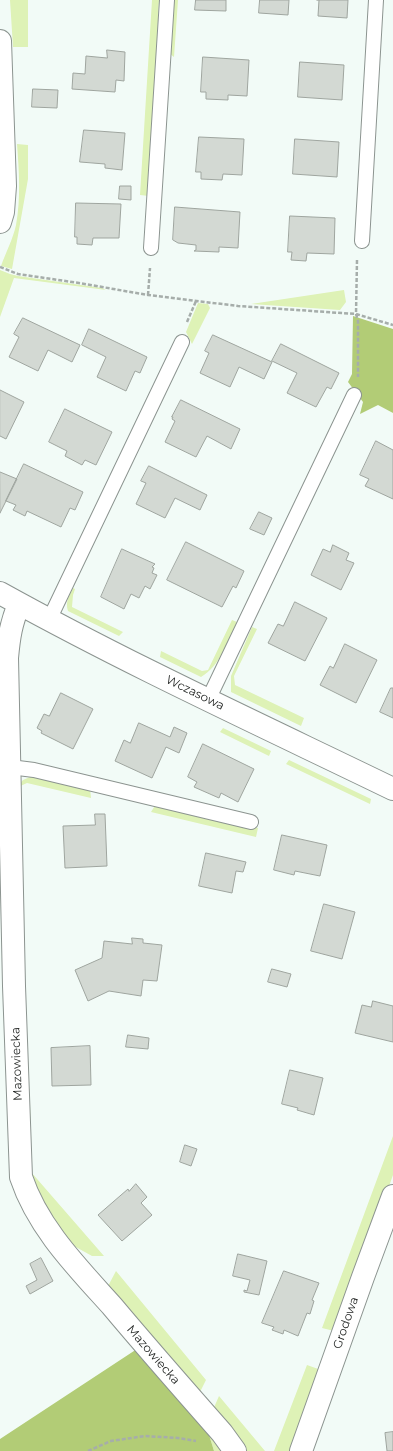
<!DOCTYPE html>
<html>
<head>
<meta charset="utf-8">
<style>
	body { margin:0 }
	canvas { display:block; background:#f2fbf7 }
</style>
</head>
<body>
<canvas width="393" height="1451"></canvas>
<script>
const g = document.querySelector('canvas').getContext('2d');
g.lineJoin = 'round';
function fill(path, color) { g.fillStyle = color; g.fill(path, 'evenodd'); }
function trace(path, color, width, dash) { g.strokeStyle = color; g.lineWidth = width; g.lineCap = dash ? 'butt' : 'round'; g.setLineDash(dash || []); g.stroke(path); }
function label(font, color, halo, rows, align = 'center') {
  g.font = font + ' Montserrat,sans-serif'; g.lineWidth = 3; g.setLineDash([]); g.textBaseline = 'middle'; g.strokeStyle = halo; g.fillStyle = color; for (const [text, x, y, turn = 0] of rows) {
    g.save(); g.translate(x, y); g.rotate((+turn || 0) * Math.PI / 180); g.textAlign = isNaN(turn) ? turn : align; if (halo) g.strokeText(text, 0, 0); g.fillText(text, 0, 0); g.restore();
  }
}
fill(new Path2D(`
	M10,0H28V47H13Z
	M152,0H159L149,196L140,195Z
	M173,0H178L174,57L170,54Z
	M17,144L28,145V179L12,269L1,266C6,252 13,239 16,225C21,198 19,171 17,144Z
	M0,270L10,274L18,276L102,288L106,290L14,278L0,317Z
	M344,290L346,302L340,310L251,304Z
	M198,303L208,304L210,308L192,344L186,332Z
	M73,588L75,589L73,595L72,607L123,632L119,636L68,611C65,602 69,596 73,588Z
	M232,620L237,622C228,641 220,666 201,677L160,657L161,651L202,671L208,670Z
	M252,627L257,629L234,676L235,685L304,718L301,726L231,692V676Z
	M223,728L271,751L269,756L220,732Z
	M289,760L371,799L370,804L286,764Z
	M30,777H43L90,788L91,798L27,783L16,788L23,780Z
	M156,804L258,828L256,837L151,812Z
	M30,1102L31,1172L104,1256H92L74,1246L57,1231L29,1180L24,1106Z
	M393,1136V1175L388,1189L334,1331L322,1328Z
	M116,1271L206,1380L198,1396L107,1288Z
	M307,1365L321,1370L293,1451H274Z
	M219,1396L265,1451H244L212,1412Z
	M206,1425L226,1451H214Z`), '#def2b6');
fill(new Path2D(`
	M353,316L393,329V413L378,405L360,414L363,402L348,382L352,374Z
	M140,1347L206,1425L214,1451H0V1439Z`), '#b2cc76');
const building = new Path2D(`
	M196,0H226V11L195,10Z
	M260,0H289L288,15L259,13Z
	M317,0H348L347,18L318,16L319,0Z
	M107,50L125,52L124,81L116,80L115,92L72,89L73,73L85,74L86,56L107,58Z
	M203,57L249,60L247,96L228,95V100L206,99V92H201Z
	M300,62L344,65L342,100L298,97Z
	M33,89L58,90L57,108L32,107Z
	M84,130L125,133L122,170L105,168V164L80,162Z
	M199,137L244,139L242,175L223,174L222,180L201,179V172H196Z
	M295,139L339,142L337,177L293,174Z
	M120,186H131V200L119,199Z
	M76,203L121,204L119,238H93L92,245L77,244V237H75Z
	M175,207L240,212L238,248L219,247V252L194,251L196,250V245L178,243L173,240Z
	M290,216L335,218L334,254L307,253L306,261L291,260L292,252H288Z
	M23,318L80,345L72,362L48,350L38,371L9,357L19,337L14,334Z
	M89,329L147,357L140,373L135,371L126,391L97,377L106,357L82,345Z
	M213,335L272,362L264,379L239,367L230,387L200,373L209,353L205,351Z
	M281,344L339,373L331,389L327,387L316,407L287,393L297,373L272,361Z
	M0,390L24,402L6,439L0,436Z
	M181,400L240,429L231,449L207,436L196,457L165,442L175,421L172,419L173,417H172Z
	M65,409L112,432L96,465L85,460L82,465L65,456L67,451L49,442Z
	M376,441L393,450V499L365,486L369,479L360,475Z
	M24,464L83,492L75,510L70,508L61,527L27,511L25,516L13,510L16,505L6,501Z
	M149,466L207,495L200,510L175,498L165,518L136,504L146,483L141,481Z
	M0,472L17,479L0,513Z
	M259,512L272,518L264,535L250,529Z
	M186,542L244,571L236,588L233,586L222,607L167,580Z
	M333,545L349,553L346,560L354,563L341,590L311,575L323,549L330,552Z
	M122,549L155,564L152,567L154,568L152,573L157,575L150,589L145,586L139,598L131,594L124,609L101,597Z
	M295,602L327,618L305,661L268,643L278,624L283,626Z
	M345,644L377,660L356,703L320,685L330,666L333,668Z
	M391,688H393V718L380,712Z
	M61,693L93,709L73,749L41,733L42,731L37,728L44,714L49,716Z
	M139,723L170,737L174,727L187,733L179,753L166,747L152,778L115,761L124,740L130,743Z
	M203,744L254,769L238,802L221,793L219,798L194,787L197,782L188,777Z
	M95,814H105L107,866L65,868L63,826L95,825Z
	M282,835L327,845L320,876L295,871L294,875L274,870Z
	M206,853L246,862L243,872L236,871L232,893L199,886Z
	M324,904L355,912L342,959L311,951Z
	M132,938L143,939V943L162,945L157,981L143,980L141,996L109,991L88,1001L75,970L102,958L104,941L132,944Z
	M272,969L291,974L287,987L268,982Z
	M373,1001L393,1006V1042L355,1033L362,1005L371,1007Z
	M128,1035L149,1038L148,1049L126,1047Z
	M90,1046L91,1085L52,1086L51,1048Z
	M290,1070L323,1078L314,1115L297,1110L298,1108L282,1104Z
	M185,1145L197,1149L191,1166L180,1162Z
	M136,1184L147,1197L141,1203L152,1215L122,1241L98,1215L128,1189L129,1191Z
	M238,1254L267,1261L259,1295L244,1292V1290L247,1291L250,1280L233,1276Z
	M41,1258L53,1281L30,1294L26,1286L37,1280L30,1264Z
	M284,1271L319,1283L312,1300L314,1301L310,1314L307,1313L298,1336L284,1330L283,1334L272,1330L274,1327L262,1323Z
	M393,1432V1451H387L385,1433Z`);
fill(building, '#d3d9d3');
trace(building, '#9fa59f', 1);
const service = new Path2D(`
	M362,241L376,0
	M151,248L167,0
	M49,620L182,342
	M208,700L354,395
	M10,767L34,770L251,822`);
const minor = new Path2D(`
	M0,41L5,186L3,212L0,222
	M0,593C128,664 261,725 393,789
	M19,604C11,624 9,636 7,658L14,986L21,1177C38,1228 77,1267 112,1306C148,1349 185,1391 222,1433L235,1451
	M301,1451L363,1277L393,1196`);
trace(service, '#8c9490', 16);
trace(minor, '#8c9490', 24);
trace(new Path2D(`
	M357,260L356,314L358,321V377
	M0,267L18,274L79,283L148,295L238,306L356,314L393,325
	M148,295L150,268
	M187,322L196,301
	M88,1451L111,1441L145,1436L178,1438L196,1441`), '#a6adaa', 2.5, [4, 2]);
trace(service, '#fff', 14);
trace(minor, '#fff', 22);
label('12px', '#1f2220', '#fff', [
	["Wczasowa",195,693,26],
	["Mazowiecka",17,1064,-92],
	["Grodowa",346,1323,-71],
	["Mazowiecka",153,1355,49]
]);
</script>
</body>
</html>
